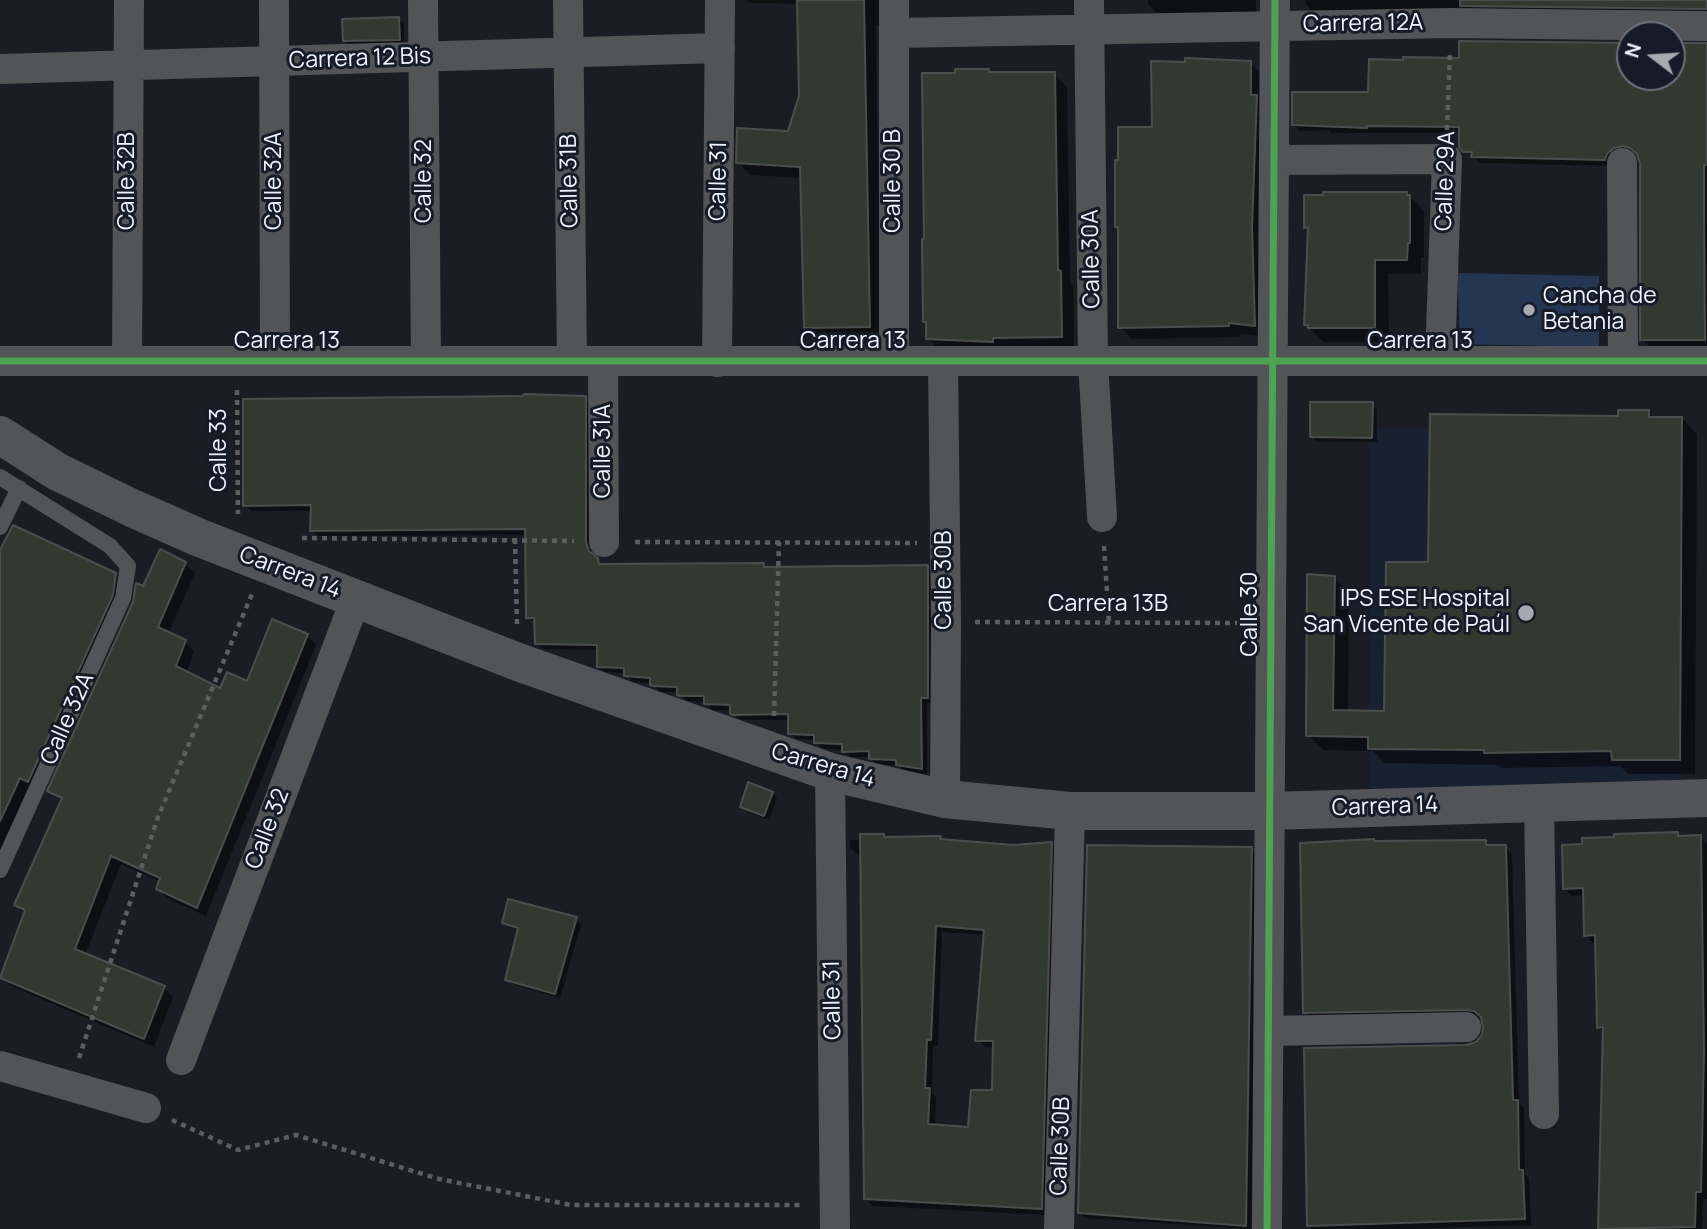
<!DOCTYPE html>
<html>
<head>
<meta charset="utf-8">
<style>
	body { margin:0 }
	#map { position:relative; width:1707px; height:1229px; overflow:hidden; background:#1a1d23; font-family:Manrope,sans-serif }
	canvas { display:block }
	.north { position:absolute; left:1616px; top:21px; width:70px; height:70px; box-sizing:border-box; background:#161c27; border:2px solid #6d727c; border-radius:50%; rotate:287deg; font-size:19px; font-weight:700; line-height:28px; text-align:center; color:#f0f4fc }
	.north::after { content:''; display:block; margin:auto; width:24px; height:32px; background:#a5a9b0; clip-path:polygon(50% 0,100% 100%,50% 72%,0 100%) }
</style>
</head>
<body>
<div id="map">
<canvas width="1707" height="1229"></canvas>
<div class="north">N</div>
</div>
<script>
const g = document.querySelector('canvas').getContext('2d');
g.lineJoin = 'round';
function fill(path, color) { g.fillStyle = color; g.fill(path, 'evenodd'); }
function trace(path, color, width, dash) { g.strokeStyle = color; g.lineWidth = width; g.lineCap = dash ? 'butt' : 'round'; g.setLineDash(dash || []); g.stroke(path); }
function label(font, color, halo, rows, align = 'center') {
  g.font = font + ' Manrope,sans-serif'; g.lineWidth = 6; g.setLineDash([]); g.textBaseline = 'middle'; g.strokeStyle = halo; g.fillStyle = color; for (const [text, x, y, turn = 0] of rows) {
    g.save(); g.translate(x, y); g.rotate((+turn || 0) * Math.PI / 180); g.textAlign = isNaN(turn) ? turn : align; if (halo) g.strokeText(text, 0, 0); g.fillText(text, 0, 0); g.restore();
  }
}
fill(new Path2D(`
	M1684,425L1680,797L1370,799L1369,429Z`), '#182130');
fill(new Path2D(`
	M1457,273L1599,276V347L1460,344Z`), '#253653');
fill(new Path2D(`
	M747,0H879V25H876L877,108L882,339L818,340L806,328L802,178L750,175L738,162L789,133L800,96L798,4L749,3Z
	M1148,0H1256V12L1157,13L1148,4Z
	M1306,0H1707V16L1313,12L1306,5Z
	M398,19L404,24V44L350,46L344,41Z
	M1630,43V77H1672V44H1707V346H1649L1642,339L1641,163L1639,154L1630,151L1612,166L1480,163L1464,150L1461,133H1332L1329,130L1300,131L1293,124L1461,60Z
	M1250,63L1262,75L1266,337L1240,334V337L1132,339L1120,327V229L1117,226L1153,129Z
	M988,71L992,74L1054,73L1067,87L1070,283L1073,286L1074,350L941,351L928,338L927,324L925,321L957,75Z
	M1407,193L1424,211V257H1421V274H1388L1389,342H1324L1306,325L1309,231L1305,227Z
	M585,398L591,404L592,549L594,557L604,566L764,565L767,568L927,567L933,573V703H927V774L904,771L899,766L877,764L870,757H850L844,750L822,748L816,740L796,739L790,733V720H740L732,713V710H712L706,702L687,701L679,692H660L652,683L632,682L626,673L605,672L599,666V650L543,649L537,643L536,623L527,617V535L318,536L312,530V511H251L245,505Z
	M1372,404L1377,409V442H1317L1312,437Z
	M1648,411L1655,419L1682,418L1697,434L1695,774H1629L1620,766L1501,768L1498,765L1385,763L1373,751L1323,750L1308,735L1334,577L1349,593L1348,712L1386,713L1430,564L1619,417Z
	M160,552L185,564L195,573L168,634L185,642L194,651L186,673L221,690L248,683L307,635L316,645L206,916L167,898L158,889L161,882L121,864L85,955L164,988L173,997L154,1047L11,986L2,977L25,914L16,905L63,802L49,791Z
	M0,556L115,575L126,586L0,854Z
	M772,793L777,798L769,820L748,812L742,807Z
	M1678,834L1681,837H1700L1707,844V1199H1703L1702,1229H1600L1605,1033L1598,1027L1597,943H1593L1585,935V895L1572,896L1564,888Z
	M940,838L943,841L1013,846L1051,844L1058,851L1048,1215L873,1206L866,1199L897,869L857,854L850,847V840ZM942,932L985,935L978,1040L985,1047H994L993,1092L973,1129L935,1127L936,1097L932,1093L933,1046H938Z
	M1486,842L1491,847H1505L1512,854L1519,1103L1524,1108L1525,1174L1529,1178L1531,1225L1406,1229H1312L1308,1225L1467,1046L1477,1043L1483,1036L1485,1027L1482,1018L1474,1015L1311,1019L1305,1012Z
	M1251,849L1257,854L1251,1229L1085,1218L1079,1212Z
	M576,919L581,924L560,998L512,984L507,979L519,930L509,927L504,922Z`), '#0007');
const building = new Path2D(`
	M797,0H864L870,327L804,328L800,167L736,163L737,128L788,131L799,96Z
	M1460,0H1707V9L1460,6Z
	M399,17L400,40L343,41L342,19Z
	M1459,41L1630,43V77H1672V43H1707V165H1704V217L1705,340H1640V163L1637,154L1630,148L1623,146L1614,148L1607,154L1605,160L1471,157L1472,152H1463L1459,147V127L1367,126V128L1292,125V92H1368L1369,59L1403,60V57L1459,58Z
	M1185,58L1251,61V95H1257L1252,227L1255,326L1229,323V326L1118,328V227H1115V160H1118V127H1152L1151,61L1185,62Z
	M955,69H989V72H1055L1058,270L1061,271L1062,337L993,338V342L926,339V322H923L922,239H924L922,73H955Z
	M1323,192H1407V195H1410V243H1408L1407,260H1375V328H1308V325H1304L1308,227L1304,228V195H1323Z
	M524,394L586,396V542L589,551L598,558L599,564L764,563V567L928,565V698H921L922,769L896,765V760L869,759V751L842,752V744L814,743V735L788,734V714L733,715L730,714V705L704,704V696H679L677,695V687L653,686L650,685V678L624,676V668L597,667V645L535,644L534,618H526L525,529L310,531L311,505L243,506V399L523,396Z
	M1310,402H1373L1372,438L1310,437Z
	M1618,410H1649V417H1682L1680,760H1612L1611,751L1484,753V750L1368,749V737L1306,736L1307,574L1335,576L1333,710L1384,711L1386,562H1428L1430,414L1618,416Z
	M13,525L116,573L113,595L28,782L20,778L0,821V550Z
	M160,549L186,562L158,627L186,640L176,666L220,688L227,672L247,681L272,619L308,634L197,908L156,889L160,878L111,856L75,949L165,986L144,1039L0,978L25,910L14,905L62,798L47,791L133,602L136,583L143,586Z
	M748,782L773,792L764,816L740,807Z
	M1678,832V836L1701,835L1704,1051L1701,1192H1696L1695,1227L1598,1229L1603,1027L1597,1028L1595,935L1584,936L1583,888L1563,889L1562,845L1582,844V838L1614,837V834Z
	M860,834H884V837L941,836L940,839L1013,845L1052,842L1042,1209L864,1199ZM936,926L984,930L975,1041H993L992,1090H971L968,1127L928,1124L930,1088H925L927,1040H931Z
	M1374,839V841L1486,840V845H1506L1513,1100H1518L1519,1170H1523L1525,1219L1307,1226L1304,1048L1466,1045L1476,1042L1482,1035L1483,1027L1481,1017L1474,1011L1466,1010L1303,1013L1300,843Z
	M1087,845L1252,847L1246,1226L1078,1213Z
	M508,899L577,917L555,994L505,980L518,928L502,923Z`);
fill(building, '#323931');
trace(building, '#4c4e4e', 2);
trace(new Path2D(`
	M1447,130L1450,52
	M237,390L238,514
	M302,538L574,541
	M515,539L517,626
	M635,542L917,543
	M1104,546L1109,622
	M975,622L1243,623
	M774,716L779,542
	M79,1058L158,817L252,594
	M172,1120L238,1150L296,1135L439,1179L571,1205H804`), '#5c5e60', 4.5, [5, 5]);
trace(new Path2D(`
	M0,477L110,546L128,566L123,598L0,870
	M0,527L19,488`), '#525457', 16);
trace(new Path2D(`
	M274,0L275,361
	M423,0L426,361
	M568,0L572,361
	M894,0V361
	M1089,0L1093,361L1102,517
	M894,33L1451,23L1707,26
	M0,69L720,48
	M1274,160L1447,159L1440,361
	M1622,163L1623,361
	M0,361H1707
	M127,361L129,0
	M603,361L604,542
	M943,361L946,622L945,799
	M717,362L720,0
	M830,772L835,1229
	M1539,803L1544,1114
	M1269,1031L1466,1027
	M181,1060L356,598
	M0,1066L146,1108
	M1059,1229L1070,811
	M1267,1229L1275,0`), '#525457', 30);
trace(new Path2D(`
	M0,435L58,472L132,508L200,538L518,662L830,772L945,799L1070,811H1270L1707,798`), '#535459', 38);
trace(new Path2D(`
	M0,361H1707
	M1267,1229L1275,0`), '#4ca352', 7);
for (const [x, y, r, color] of [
	[1529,310,7,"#a5a9b0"],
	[1526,613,9,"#a5a9b0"]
]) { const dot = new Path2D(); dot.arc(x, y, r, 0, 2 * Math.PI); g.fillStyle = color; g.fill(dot); trace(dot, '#161c27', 2.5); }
label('23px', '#f0f4fc', '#161c27', [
	["Carrera 12A",1363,24,-1],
	["Carrera 12 Bis",360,59,-2],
	["Calle 32B",128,181,-90],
	["Calle 32A",275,181,-90],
	["Calle 32",425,181,-90],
	["Calle 31B",570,181,-91],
	["Calle 31",719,181,-89],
	["Calle 30 B",894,181,-90],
	["Calle 29A",1446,181,-88],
	["Calle 30A",1092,259,-91],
	["Carrera 13",287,342],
	["Carrera 13",853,342],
	["Carrera 13",1420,342],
	["Calle 33",220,450,-90],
	["Calle 31A",604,451,-90],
	["Carrera 14",290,573,21],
	["Calle 30B",945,580,-90],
	["Carrera 13B",1108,605],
	["Calle 30",1251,614,-90],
	["Calle 32A",68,719,-66],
	["Carrera 14",823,766,16],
	["Carrera 14",1385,807,-2],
	["Calle 32",268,829,-69],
	["Calle 31",833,1000,-91],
	["Calle 30B",1061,1146,-88]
]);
label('23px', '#f0f4fc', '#161c27', [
	["Cancha de",1543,297],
	["Betania",1543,323],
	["IPS ESE Hospital",1510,600,"right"],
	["San Vicente de Paúl",1510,626,"right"]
], 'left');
</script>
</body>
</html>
